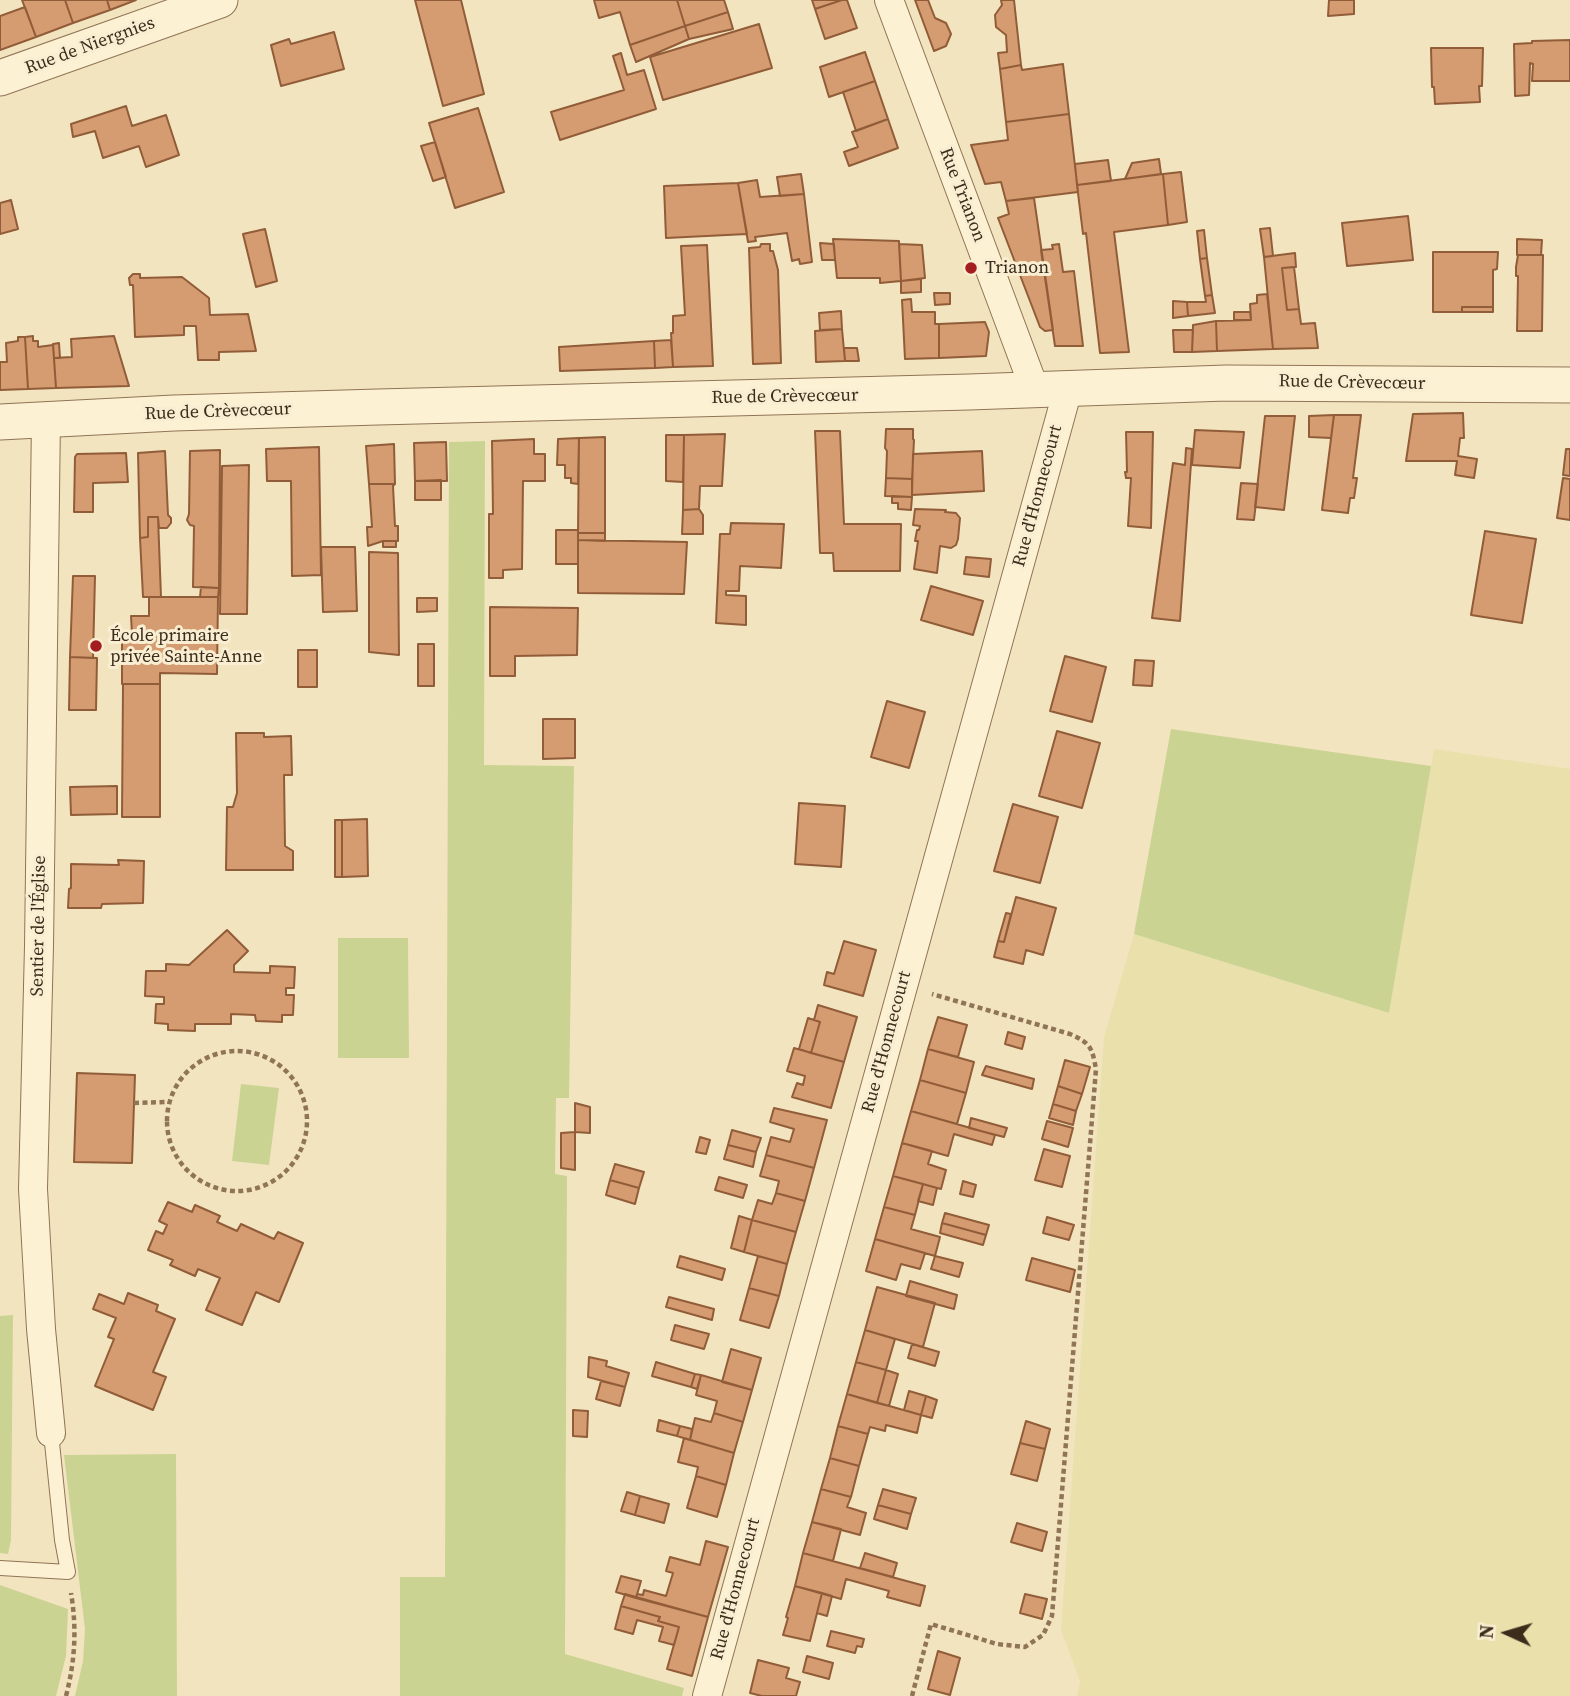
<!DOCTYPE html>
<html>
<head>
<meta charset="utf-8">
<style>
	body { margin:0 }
	#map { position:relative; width:1570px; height:1696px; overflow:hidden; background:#f3e4c0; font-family:"Source Serif 4",serif }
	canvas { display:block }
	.north { position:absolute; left:1472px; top:1598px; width:70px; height:70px; -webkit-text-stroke:5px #f9eed1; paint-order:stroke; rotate:274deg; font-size:19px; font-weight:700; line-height:28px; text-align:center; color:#3c2c1c }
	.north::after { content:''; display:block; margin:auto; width:24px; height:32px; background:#3c2c1c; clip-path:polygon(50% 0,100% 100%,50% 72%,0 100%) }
</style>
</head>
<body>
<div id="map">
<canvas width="1570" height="1696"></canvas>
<div class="north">N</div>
</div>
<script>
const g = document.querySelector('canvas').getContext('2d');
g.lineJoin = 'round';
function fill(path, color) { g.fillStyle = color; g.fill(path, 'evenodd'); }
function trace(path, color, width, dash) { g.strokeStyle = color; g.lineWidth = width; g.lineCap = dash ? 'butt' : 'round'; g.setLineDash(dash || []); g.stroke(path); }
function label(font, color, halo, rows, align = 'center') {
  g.font = font + ' "Source Serif 4",serif'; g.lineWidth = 6; g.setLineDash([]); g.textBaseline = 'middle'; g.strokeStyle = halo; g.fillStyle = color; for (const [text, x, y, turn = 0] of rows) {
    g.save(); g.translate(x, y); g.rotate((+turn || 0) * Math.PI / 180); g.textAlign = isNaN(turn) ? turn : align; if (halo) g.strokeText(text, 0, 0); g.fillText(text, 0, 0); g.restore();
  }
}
fill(new Path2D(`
	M1434,749L1570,769V1696H1077L1080,1681L1061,1630L1104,1037L1134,934L1389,1013Z`), '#eae0ac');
fill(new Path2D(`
	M485,441L484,765L574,766L569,1098H556L555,1174L567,1176L565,1654L684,1688L682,1696H400V1577H445L449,442Z
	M1171,729L1431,766L1389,1013L1134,934Z
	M338,938H408L409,1058H338Z
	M241,1084L279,1088L269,1165L232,1161Z
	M13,1315L11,1540L8,1554L0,1553V1316Z
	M176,1454L177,1696H75L83,1661L85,1629L64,1455Z
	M0,1585L68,1609L66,1656L56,1696H0Z`), '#cbd393');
const building = new Path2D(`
	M22,0H65L73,23L36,37Z
	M65,0H107L110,10L73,23Z
	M107,0H136L110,10Z
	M415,0H461L484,94L443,106Z
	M594,0H677L685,26L630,45L620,12L599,18Z
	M677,0H724L728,12L685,26Z
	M812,0H842L815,9Z
	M842,0H847L857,28L825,39L815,9Z
	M915,0H928L935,18L946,23L951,34L946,46L934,51Z
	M1001,0H1014L1021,65L1000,69L998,53L1007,52L1006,35L996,27L995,15L1002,5Z
	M1329,0H1354V14L1328,16Z
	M25,7L36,37L0,50V16Z
	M728,12L733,29L689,39L685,26Z
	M759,24L772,68L663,100L650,57Z
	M685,26L689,39L636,62L630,45Z
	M334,32L344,69L281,86L271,45L289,39L291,44Z
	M1570,40V81H1532L1533,64L1530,63L1529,95L1515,96L1514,44L1532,43V41Z
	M1431,48H1483L1482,86H1479L1480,102L1435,104L1434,87H1432Z
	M865,52L875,81L829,97L820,67Z
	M621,53L627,75L644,70L656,109L560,140L551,112L624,90L613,56Z
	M1063,64L1069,114L1006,122L1000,69L1021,65L1022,70Z
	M875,81L888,119L856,131L843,92Z
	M126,106L132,126L166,115L179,155L146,167L139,146L103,158L95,131L73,137L71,124Z
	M478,108L504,192L455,208L429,123Z
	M1069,114L1078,192L1006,201L1001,182L985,184L971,145L1008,140L1006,122Z
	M888,119L898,148L849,166L844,152L858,147L852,132Z
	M435,142L446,177L433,181L421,146Z
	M1159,159L1161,174L1125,179L1132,163Z
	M1108,160L1111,181L1077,185L1075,164Z
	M1181,172L1187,222L1168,225L1163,174Z
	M801,174L804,194L780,196L777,177Z
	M1163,174L1168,225L1114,232L1129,352L1100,353L1086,233L1083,234L1077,185Z
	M757,180L760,197L804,194L812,262L800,264L799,259L792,261L787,233L755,237L756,241L748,242L738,183Z
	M738,183L747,234L666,238L664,186Z
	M1034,198L1053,330L1045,331L1040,327L998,218L1009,214L1006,201Z
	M11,200L18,229L0,234V203Z
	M1408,216L1413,260L1347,266L1342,223Z
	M1270,228L1273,256L1264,257L1260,229Z
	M265,229L277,281L256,287L243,234Z
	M1204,230L1207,258L1200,259L1197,231Z
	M833,239L899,241L901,281L880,283V278H837Z
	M1517,239L1542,240L1541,255H1517Z
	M820,243L834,244L835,260H822Z
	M761,244H770V251H773L778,270L781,363L753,364L749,248L760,247Z
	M899,244L922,245L925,278L901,281Z
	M1059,244L1063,272L1074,271L1083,346H1055L1041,250L1053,249L1052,245Z
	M707,245L713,366L673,367L671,333H673V316L685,315L681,246Z
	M1433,252H1498L1497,269L1493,270V307H1462V312H1433Z
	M1295,253L1296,267L1282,268L1287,310L1299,309L1301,324L1315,323L1318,348L1273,349L1264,257Z
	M1518,255H1543L1542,331H1517L1518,276H1516V267Z
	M1207,258L1212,295L1205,296L1200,259Z
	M1294,267L1299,309L1287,310L1282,268Z
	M133,274H140V278L182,277L209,298L210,315L248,314L256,351L219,352V360H198L196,326H184V335L135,337L133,285H130L129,278Z
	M921,279V292L901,293V281Z
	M934,293H950V304L935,305Z
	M1267,294L1273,349L1217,351L1216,321L1251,320L1250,304L1257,303V295Z
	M1212,295L1215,313L1188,316L1187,302H1206L1205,296Z
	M911,299L912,312H935V324H939V358L905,359L902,300Z
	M1173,301L1187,302L1188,316L1173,318Z
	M1462,307H1493V312H1462Z
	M841,311L842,329L820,330L819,313Z
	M1234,312H1250L1251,320H1234Z
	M1216,321L1217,351L1192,352L1193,325Z
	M985,322L989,332L986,356L939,358V324Z
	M842,329L845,361L816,362L815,331Z
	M1173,330H1193L1192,352H1174Z
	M33,336V341H38V347L53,345L56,388L28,389L25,337Z
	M114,336L129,386L56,388L54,358L72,357L71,339Z
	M18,337H25L28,389L0,390V362H7L6,343L18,341Z
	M671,340L673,367L655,368L654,341Z
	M654,341L655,368L560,371L559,347Z
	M59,343L60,358H54L53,344Z
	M844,348H857L859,361H845Z
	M1463,413L1464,438H1460L1458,456L1477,459L1474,478L1455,475L1457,461H1406L1413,414Z
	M1334,415L1331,438L1309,437V416Z
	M1334,415H1361L1353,478H1357L1354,498H1350L1348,513L1322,510Z
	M1265,416H1295L1284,510L1255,507Z
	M886,429H913V439L914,440L912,479L886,478L887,451L885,448Z
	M1195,430L1244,432L1240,468L1192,465Z
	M815,431H840L844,524H901L900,571H834L833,553H820Z
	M1126,432H1153L1151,528L1128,526L1131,478H1126L1125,472H1127Z
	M725,434L722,486H700L699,509L683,510L684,435Z
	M666,435H684L683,482L666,481Z
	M605,437V533H578L579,438Z
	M579,438L578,484L571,483V478H565V465H557L558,439Z
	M534,439V454H545V481H523L522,569L503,570V578H489V514H493L492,441Z
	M446,442L447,481H415L414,443Z
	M394,444L395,484H369L366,446Z
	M319,447L321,575L292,576L291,481H267L266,449Z
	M1186,448L1192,449L1180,621L1152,618L1173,463L1185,465Z
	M1566,449H1570V476L1563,475Z
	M220,450L219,588L193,587L194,526L190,525L187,520L189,514L190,451Z
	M165,451L168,515L171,518V523L167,528H159L158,517H148V537L140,538L138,453Z
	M982,451L984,491L912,495L913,454Z
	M126,453L128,482L93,483V512H74L75,457L77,454Z
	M249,465L247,614H220L222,466Z
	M886,478L912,479V497L885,496Z
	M1563,478L1570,479V520L1557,518Z
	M441,480V500H415V481Z
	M1241,483L1258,484L1254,520L1237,519Z
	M369,484H395L393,486L395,526H398V541H383L368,546L367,527H372Z
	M892,496L912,497L911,510L898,509V503H892Z
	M699,509L703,515V534H682L683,510Z
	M915,509L946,510L945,512L956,513L960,518L958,539L956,545L951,548L940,546L937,573L914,569L918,541H915L917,530H919L920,526L913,525Z
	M148,517H158L161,597H143L140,538L148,537Z
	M731,523L784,524L781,568L740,566L739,591H726V595L746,596V625L716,623L720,534H730Z
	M556,530H578V564H556Z
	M1485,531L1536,539L1522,623L1471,615Z
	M578,533H605V541L578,540Z
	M578,540L687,542L684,594L578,593Z
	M383,541H396V547H383Z
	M321,547H355L357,611L323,612Z
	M369,552L398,553L399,655L369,652Z
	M966,557L991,559L989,577L964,574Z
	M73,576H95L93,658L70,657Z
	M931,586L983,601L973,635L921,620Z
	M201,587L219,588L218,597H200Z
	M149,597H218L217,674L160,673V684H122V634H132L131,616H149Z
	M417,598H437V611L417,612Z
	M490,607L578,608L577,655L515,656V676H490Z
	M418,644H434V686H418Z
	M298,650H317V687H298Z
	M1065,656L1106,667L1092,722L1050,711Z
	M70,657L97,658L96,710H69Z
	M1135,660L1154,661L1152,686L1133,685Z
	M123,684H160V817H122Z
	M887,701L925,712L909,768L871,757Z
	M543,719H575V758L543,759Z
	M1057,731L1100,743L1082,808L1039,796Z
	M236,733H264V737L291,736L292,775H284L285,846L293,851V870H226L227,807H233L237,793Z
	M117,786V814L71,815L70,787Z
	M799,803L845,806L841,867L795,864Z
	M1013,804L1058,817L1040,883L994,871Z
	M367,819L368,876L342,877V820Z
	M335,820H342V877H335Z
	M118,860L144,861L143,903L102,904L101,908H68L69,889L71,888V864L119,865Z
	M1016,897L1056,908L1043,955L1026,950L1023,964L994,957L998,941L1004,942Z
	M1006,913L1011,914L1004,942L998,941Z
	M227,930L248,951L234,965V972L270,973V966L295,967L294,988H286V995H294L293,1015H282V1022L256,1021L255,1015L231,1014V1024H195V1031L168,1030V1024L155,1023L156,1004H164V997L145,996L146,971H166V964L189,965Z
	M844,941L876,950L863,996L824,985L827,972L834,974Z
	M818,1005L857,1017L844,1062L811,1053L820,1022L814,1020Z
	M938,1017L967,1025L958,1057L928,1049Z
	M808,1018L820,1022L811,1053L799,1049Z
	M1008,1032L1025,1037L1022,1049L1005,1044Z
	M794,1048L844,1062L831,1108L792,1097L797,1083L803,1085L805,1076L787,1071Z
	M928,1049L974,1062L966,1093L920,1080Z
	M1065,1060L1090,1067L1082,1094L1058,1086Z
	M986,1066L1034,1079L1032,1089L982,1075Z
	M77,1073L135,1075L132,1163L74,1162Z
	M920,1080L966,1093L957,1124L911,1111Z
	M1058,1086L1082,1094L1076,1111L1053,1104Z
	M575,1103L590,1107V1133L575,1132Z
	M1053,1104L1076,1111L1073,1125L1049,1118Z
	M774,1108L827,1120L814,1168L766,1155L771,1137L790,1142L794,1129L770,1122Z
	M911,1111L995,1135L992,1145L954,1134L948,1156L902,1143Z
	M971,1118L1007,1128L1004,1137L969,1128Z
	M1047,1121L1073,1128L1068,1147L1042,1139Z
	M732,1130L761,1138L756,1152L728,1145Z
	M575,1132V1170L561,1168V1133Z
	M700,1137L710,1140L706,1154L696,1152Z
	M902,1143L932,1151L928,1164L946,1170L941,1189L893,1176Z
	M728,1145L756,1152L753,1167L724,1159Z
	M1044,1149L1070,1156L1062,1187L1035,1180Z
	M766,1155L814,1168L805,1201L776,1193L779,1181L760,1176Z
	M615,1164L644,1172L639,1188L610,1180Z
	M893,1176L923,1184L915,1215L884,1207Z
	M719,1177L747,1185L743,1198L715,1190Z
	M610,1180L639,1188L635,1204L606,1195Z
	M963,1181L976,1185L973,1197L960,1194Z
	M923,1184L937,1188L933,1205L918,1201Z
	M776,1193L805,1201L796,1232L752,1220L758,1200L772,1204Z
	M168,1202L192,1212L195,1205L220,1216L217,1222L237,1231L241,1224L274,1239L278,1232L303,1243L279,1302L256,1292L242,1325L206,1310L220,1278L198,1269L195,1276L170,1265L173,1260L148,1250L156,1231L163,1234L167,1225L159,1221Z
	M884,1207L915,1215L911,1229L940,1237L935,1256L875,1239Z
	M945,1213L989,1225L986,1235L942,1223Z
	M739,1216L752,1220L744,1252L731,1248Z
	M1047,1217L1074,1225L1069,1240L1043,1233Z
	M752,1220L796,1232L787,1264L744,1252Z
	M942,1223L986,1235L983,1245L940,1233Z
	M875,1239L925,1253L920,1269L901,1264L896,1280L866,1271Z
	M680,1256L725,1269L722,1280L677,1267Z
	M758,1256L787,1264L779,1296L749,1288Z
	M935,1256L963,1263L959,1277L931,1269Z
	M1032,1258L1075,1270L1070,1292L1026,1280Z
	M910,1281L957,1295L954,1309L906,1296Z
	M877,1287L935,1303L923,1347L865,1330Z
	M749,1288L779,1296L769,1328L740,1320Z
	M128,1293L158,1305L156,1311L175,1319L153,1372L166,1377L153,1410L95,1386L114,1339L108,1337L116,1318L93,1309L99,1294L124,1304Z
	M669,1297L714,1309L712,1320L666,1307Z
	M675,1325L709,1334L704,1349L671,1340Z
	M865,1330L895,1339L886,1370L856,1362Z
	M912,1344L939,1352L935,1366L908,1358Z
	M731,1349L761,1358L752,1390L722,1382Z
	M589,1357L607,1361L606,1366L629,1373L625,1387L588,1377Z
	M656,1362L695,1374L691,1387L652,1376Z
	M856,1362L886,1370L877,1403L847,1394Z
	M886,1370L898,1374L889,1406L877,1403Z
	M695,1374L701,1375L697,1389L691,1387Z
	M701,1375L752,1390L743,1422L714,1413L717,1401L696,1395Z
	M601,1381L625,1387L620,1406L596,1399Z
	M909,1391L926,1396L921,1415L904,1410Z
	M847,1394L921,1415L917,1433L886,1425L885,1431L870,1427L868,1434L838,1426Z
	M926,1396L937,1400L932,1418L921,1415Z
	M573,1410L588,1411L587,1437L573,1436Z
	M714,1413L743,1422L734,1453L690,1440L695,1418L711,1422Z
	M659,1420L680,1426L677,1436L657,1431Z
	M1026,1421L1050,1429L1045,1449L1020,1443Z
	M680,1426L692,1429L690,1440L677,1436Z
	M838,1426L868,1434L859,1466L830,1458Z
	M684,1438L734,1453L726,1485L696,1476L698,1467L678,1462Z
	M1020,1443L1045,1449L1037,1481L1011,1474Z
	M830,1458L859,1466L851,1497L821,1489Z
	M696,1476L726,1485L717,1517L687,1508Z
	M821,1489L851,1497L847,1507L866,1513L860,1535L812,1522Z
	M883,1489L916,1498L911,1514L878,1505Z
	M627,1492L640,1496L635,1515L621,1511Z
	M640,1496L669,1504L664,1523L635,1515Z
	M878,1505L911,1514L907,1529L874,1519Z
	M812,1522L841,1529L833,1561L803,1553Z
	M1017,1523L1047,1532L1042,1551L1011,1542Z
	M706,1541L728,1547L708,1617L636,1598L637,1594L643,1595L644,1590L666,1596L673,1573L666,1571L670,1557L700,1565Z
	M803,1553L925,1586L920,1606L887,1597L889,1591L846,1579L841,1599L795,1586Z
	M865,1553L897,1563L893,1577L860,1568Z
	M621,1576L641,1581L636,1598L616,1592Z
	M795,1586L822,1593L810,1641L783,1635L788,1618L786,1617Z
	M822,1593L832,1596L827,1616L817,1613Z
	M625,1594L708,1617L692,1676L667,1669L679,1627L658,1621L660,1617L621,1606Z
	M1025,1594L1047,1599L1042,1619L1020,1613Z
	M621,1606L660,1617L658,1621L679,1627L674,1645L659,1641L663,1627L637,1620L633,1634L615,1629Z
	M831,1631L864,1639L862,1647L857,1646L855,1653L827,1646Z
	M938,1651L960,1658L950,1695L928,1689Z
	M807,1656L833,1663L829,1679L803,1672Z
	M758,1660L789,1668L786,1678L800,1682L796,1696H762L750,1693Z`);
fill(building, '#d69c71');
trace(building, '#915c38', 2);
const service = new Path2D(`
	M0,1568L68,1572L62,1540L51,1433`);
const minor = new Path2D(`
	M889,0L1035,390
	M46,419L39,946L33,1189L41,1329L51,1433
	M707,1696L1068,389`);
const tertiary = new Path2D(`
	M0,78L220,0
	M0,422L174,413L378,407L969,392L1226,383L1570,385`);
trace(service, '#8f7455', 16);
trace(minor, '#8f7455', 30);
trace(tertiary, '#8f7455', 37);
trace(new Path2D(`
	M167 1121a70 70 0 1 1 140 0a70 70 0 1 1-140 0Z
	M134,1103L168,1102
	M66,1696C75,1661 77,1629 71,1593
	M912,1696L931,1624L997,1644L1025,1647L1043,1635L1052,1616L1096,1069C1092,1048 1091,1043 1070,1034L932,994`), '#8f7455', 4.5, [5, 3.5]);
trace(service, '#fdf1d4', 14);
trace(minor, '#fdf1d4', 28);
trace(tertiary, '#fdf1d4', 35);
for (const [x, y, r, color] of [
	[971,268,7,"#a51e1f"],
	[96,646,7,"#a51e1f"]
]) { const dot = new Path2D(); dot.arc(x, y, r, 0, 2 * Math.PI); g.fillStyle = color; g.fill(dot); trace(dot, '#f9eed1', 2.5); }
label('18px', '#3c2c1c', '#f9eed1', [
	["Rue de Niergnies",90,46,-20],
	["Rue Trianon",962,195,69],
	["Rue de Crèvecœur",1352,383,1],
	["Rue de Crèvecœur",785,397,-1],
	["Rue de Crèvecœur",218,412,-2],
	["Rue d'Honnecourt",1038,496,-75],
	["Sentier de l'Église",39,926,-89],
	["Rue d'Honnecourt",887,1042,-75],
	["Rue d'Honnecourt",736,1589,-75]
]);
label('18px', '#3c2c1c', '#f9eed1', [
	["Trianon",985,268],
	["École primaire",110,636],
	["privée Sainte-Anne",110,657]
], 'left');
</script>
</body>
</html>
